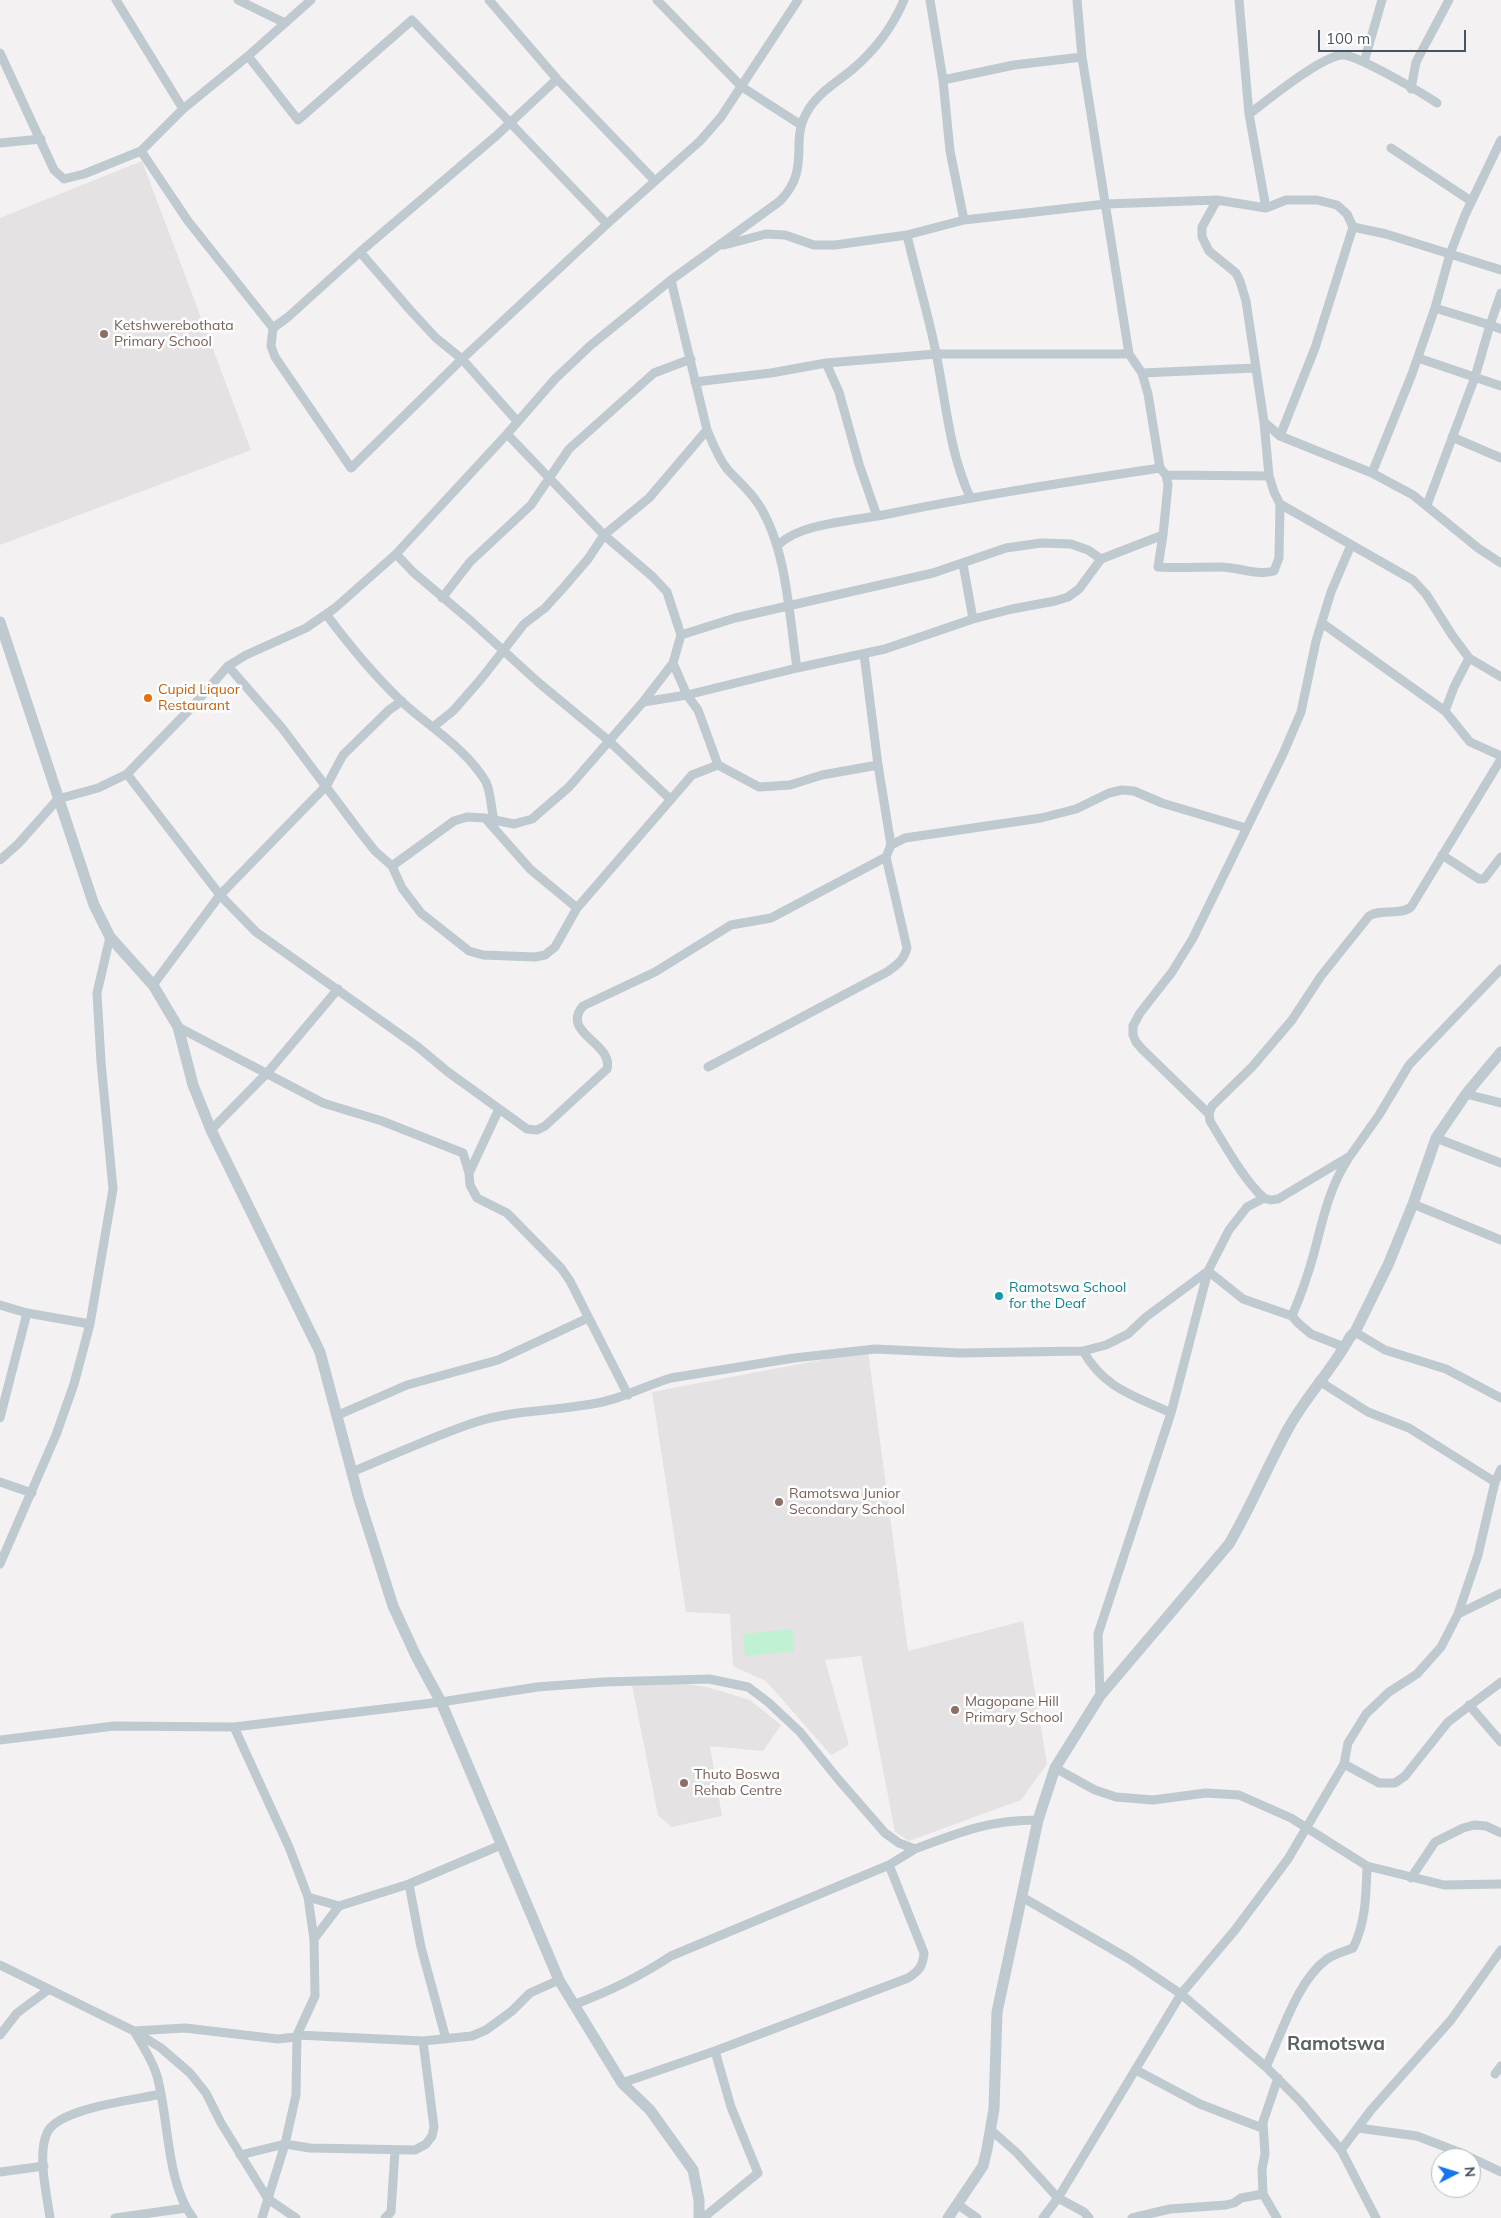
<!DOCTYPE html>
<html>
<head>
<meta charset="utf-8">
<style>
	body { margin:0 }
	#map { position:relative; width:1501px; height:2218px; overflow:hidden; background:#f3f1f1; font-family:Mulish,sans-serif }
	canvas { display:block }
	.north { position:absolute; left:1431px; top:2148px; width:50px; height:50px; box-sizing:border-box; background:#fff; border:1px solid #b6bbbf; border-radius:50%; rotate:85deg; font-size:14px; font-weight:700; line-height:20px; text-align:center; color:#48555f }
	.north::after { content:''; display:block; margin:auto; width:18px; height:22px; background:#1576e9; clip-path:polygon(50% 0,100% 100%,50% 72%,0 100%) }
	.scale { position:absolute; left:1318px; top:30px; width:148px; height:22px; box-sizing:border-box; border:2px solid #48555f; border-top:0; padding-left:6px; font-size:15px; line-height:18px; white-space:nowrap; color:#48555f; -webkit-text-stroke:4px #fff; paint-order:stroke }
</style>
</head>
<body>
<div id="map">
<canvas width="1501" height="2218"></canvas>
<div class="north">N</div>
<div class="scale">100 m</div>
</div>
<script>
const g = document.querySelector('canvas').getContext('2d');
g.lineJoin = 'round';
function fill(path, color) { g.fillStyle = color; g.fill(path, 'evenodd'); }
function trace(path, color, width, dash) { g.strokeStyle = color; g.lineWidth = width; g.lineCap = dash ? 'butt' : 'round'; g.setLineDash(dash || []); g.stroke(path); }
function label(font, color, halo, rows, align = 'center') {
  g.font = font + ' Mulish,sans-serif'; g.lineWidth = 5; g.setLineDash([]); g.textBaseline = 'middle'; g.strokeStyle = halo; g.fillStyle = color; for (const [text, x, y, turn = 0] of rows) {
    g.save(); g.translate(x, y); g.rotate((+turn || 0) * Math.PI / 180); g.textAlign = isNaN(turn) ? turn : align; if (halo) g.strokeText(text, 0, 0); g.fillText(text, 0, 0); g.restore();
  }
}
fill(new Path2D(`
	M142,161L251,450L0,545V218Z
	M868,1351L908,1651L1023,1621L1047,1764L1021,1800L909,1841L895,1832L861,1656L825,1660L849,1745L831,1755L766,1681L733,1666L730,1614L686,1612L652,1392Z
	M678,1683L707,1687L750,1700L781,1725L763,1751L710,1746L722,1816L671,1827L658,1815L632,1685Z`), '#e4e2e3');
fill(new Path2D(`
	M792,1629L794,1651L745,1656L743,1634Z`), '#c0f1d2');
trace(new Path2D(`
	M116,0L183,109
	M238,0L285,23
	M489,0L557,79L655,181
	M657,0L742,87L801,125
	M930,0L943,80L950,151L964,220
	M1077,0L1082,57L1129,354L1142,373L1148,394L1160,468L1166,475L1269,476
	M1239,0L1249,114L1266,208
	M0,53L54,170L64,179L84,174L141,151L183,109L248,56L311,0
	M248,56L298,120L412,20L607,224
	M1364,62L1382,0
	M557,79L496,136L360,252L288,317L273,328L271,346L275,357L351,468L462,359L607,224L700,141L721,117L798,0
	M943,80L1014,65L1082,57
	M1411,89L1416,62L1449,0
	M1249,114C1268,100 1320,57 1342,55C1356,54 1422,93 1437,103
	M0,143L41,139
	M1391,148L1471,201
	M141,151L188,221L273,328
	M1217,200L1202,227V237L1209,251L1236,273L1240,281L1246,301L1264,422L1269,476L1274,492L1280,504L1413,580L1426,594L1452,635L1469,658L1501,677
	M907,235C916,274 928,313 936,353C946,402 949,451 970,497
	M724,245L766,234L785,235L814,245H835L907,235L964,220L1106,204L1217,200L1266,208L1286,200H1317L1337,205L1347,214L1353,227L1386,234L1450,254L1465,215L1501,140
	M360,252L411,311L436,338L462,359L517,421
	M1501,270L1450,254L1435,308L1490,325L1501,293
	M671,280L707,430C713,444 718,458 728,470C739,482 750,491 759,505C787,549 789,616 797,668
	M1418,358L1501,386
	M826,363L839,392L859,464L877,516
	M1142,373L1255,368
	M695,382L771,373L826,363L936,354H1129
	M1264,422L1280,436L1372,473L1413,495L1478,548L1501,563
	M507,434L604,535L653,577L667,592L681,635L673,663L687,695L698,710L718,765
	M1280,436L1315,348L1353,227
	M1452,437L1501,458
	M1372,473L1412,374L1435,308
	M1427,505L1475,377L1490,325L1501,329
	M1163,535L1158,567C1179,568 1200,567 1220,567C1238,567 1257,576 1274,571L1279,558L1280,504
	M778,545C801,523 852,521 883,515C975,496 1067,482 1160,468
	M396,554L413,572L472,622L539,683L608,740L670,799
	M963,564L973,619
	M442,598L470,562L531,505L569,449L654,373L691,359
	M326,614C349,645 373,674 401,701C429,727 466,748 486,782C491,793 491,808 494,820
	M1322,623L1445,711L1470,742L1501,756
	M681,635L735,618L933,573L1006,548L1041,543L1071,544L1088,550L1101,559
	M228,666L282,728L360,832L375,851L392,866L402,888L421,913L469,951L483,955L535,957L545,955L555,947L577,908L692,775L718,765L759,787L790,785L822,775L878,765
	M643,702L673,663
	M1445,711L1454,687L1469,658
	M433,727L453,711L481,679L524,624L545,608L564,587L588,559L604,535L649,498L707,430
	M1501,759L1411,907C1400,916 1382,908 1369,916L1321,976L1292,1020L1252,1067L1212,1106L1209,1114L1210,1121C1223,1142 1245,1182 1263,1197C1268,1201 1272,1200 1278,1199L1350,1156L1379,1115L1409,1065L1501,969
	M127,774L220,895L256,932L418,1047L448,1072L527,1129L537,1130L545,1126L607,1069C614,1043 560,1033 583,1006L655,972L731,925L771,918L886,857
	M485,818L530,869L577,908
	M891,845L905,838L1041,818L1076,809L1109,793L1122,790L1134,791L1162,803L1246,828
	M1442,855L1479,879H1484L1501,857
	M0,860L18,844L58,799L98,788L127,774L192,707L228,666L246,655L306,628L335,608L396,554L507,434L555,379L591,345L671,280L780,201C812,168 789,142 807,112C818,92 838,82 854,68C876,49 893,26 904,0
	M392,866L454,821L467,817L485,818L514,824L532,819L569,787L643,702L687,695L797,668L885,649L973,619L1012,609L1055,601L1068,597L1079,589L1101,559L1163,535L1168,485L1166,475
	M153,985L220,895L327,785L343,755L389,710L402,701
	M178,1027L323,1103L382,1121L463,1153L469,1173L470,1185L477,1198L507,1213L561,1268L570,1281L628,1395
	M708,1067L887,972C897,965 904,960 907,948L886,857L891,845L878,765L864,654
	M1466,1094L1501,1103
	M1209,1114L1142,1049L1136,1042L1133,1035V1026L1140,1013L1172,972L1193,938L1283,754L1301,712L1316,641L1331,592L1351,545
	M211,1130L268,1072L338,989
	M1436,1138L1501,1163
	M469,1173L499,1109
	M1413,1204L1501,1240
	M1208,1271L1243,1299L1292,1316L1298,1323L1311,1334L1344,1347
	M0,1305L27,1313L90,1324
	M1292,1316C1301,1295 1308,1275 1314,1253C1323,1219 1329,1188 1348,1159
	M1355,1332L1385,1350L1446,1369L1501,1398
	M1083,1351C1105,1389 1133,1395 1171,1413
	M1319,1381L1368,1412L1409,1428L1495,1482
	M336,1416L407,1385L498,1360L588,1318
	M0,1418L27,1313
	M352,1472C393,1455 434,1436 476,1422C513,1410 553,1411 592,1404C620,1400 644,1386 671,1378L794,1358L875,1349L960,1353L1083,1351L1106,1345L1128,1334L1146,1317L1208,1271
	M0,1482L32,1493
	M0,1564L56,1435L74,1384L90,1324L113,1189L101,1062L97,993L110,937
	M1458,1614L1501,1593
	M1100,1696L1098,1634L1171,1413L1208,1271L1229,1230L1247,1207L1264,1198
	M1469,1705L1501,1742
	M234,1727L289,1847L308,1897L314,1939L315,1996L297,2035L296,2095L285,2144L262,2218
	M0,1740L114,1726L234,1727L441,1702L537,1687L604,1682L709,1679L748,1687L768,1702L800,1732L838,1779L885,1833L899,1843L915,1849C960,1832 989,1820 1038,1820
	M1344,1764L1379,1783H1395L1405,1776L1448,1722L1501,1682
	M1055,1768L1095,1790L1116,1797L1153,1800L1206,1793L1239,1795L1291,1818L1367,1866L1444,1885L1501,1884
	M1411,1878L1435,1842L1463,1828L1474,1825L1486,1826L1501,1833
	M409,1884L421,1947L446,2039
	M308,1897L339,1906L409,1884L501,1845
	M1022,1897L1129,1959L1181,1994L1266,2067L1300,2101L1341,2150L1376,2218
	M314,1939L339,1906
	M0,1965L134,2031L161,2048L190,2073L206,2093L221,2123L268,2199L296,2218
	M573,2005C610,1991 637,1978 671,1956L889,1865L915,1849
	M134,2031L185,2028L278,2039L296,2037L297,2035L423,2041L472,2036L486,2030L512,2011L530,1993L559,1980
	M134,2031C142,2045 153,2061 157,2076C169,2118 166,2183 193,2218
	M0,2035L17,2013L48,1990
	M1266,2067C1282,2033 1297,1981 1327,1959C1334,1954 1345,1951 1353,1948C1366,1922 1366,1895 1367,1866
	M1136,2070L1200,2104L1262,2128
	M1495,2074L1501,2066
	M622,2083L715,2051L908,1978C919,1971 923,1966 924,1953L889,1865
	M1358,2128L1417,2136L1461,2153L1501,2172
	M991,2130L1017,2153L1058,2198L1084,2212L1089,2218
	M1341,2150L1371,2110L1451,2020L1501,1950
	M240,2155L285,2144L310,2148L415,2150L426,2144L432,2136L434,2127L423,2041
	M0,2172L44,2166
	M1263,2194L1277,2218
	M957,2204L977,2218
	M50,2218C47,2195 37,2155 47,2133C58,2108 135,2100 161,2094
	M115,2218L186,2208
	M385,2218L391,2212L395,2151
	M703,2218L758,2173L731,2107L715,2051
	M1043,2218L1058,2198L1181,1994L1235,1930L1288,1859L1344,1764L1348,1743L1366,1714L1389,1692L1417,1674L1441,1647L1458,1614L1478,1555L1495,1482L1501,1469
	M1132,2218L1170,2209L1226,2205L1234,2203L1241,2198L1263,2194L1262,2169L1265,2154L1263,2122L1278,2078`), '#bfc9d0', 9);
trace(new Path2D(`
	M0,622L94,905L110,937L153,985L178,1027L193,1085L211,1130L320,1352L359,1499L393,1606L416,1656L441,1702L559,1980L622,2083L650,2110L693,2170L699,2200V2218
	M948,2218L983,2166L987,2149L994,2109L997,2012L1038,1820L1055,1768L1100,1696L1229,1544C1251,1507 1267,1467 1288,1429C1306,1396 1333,1369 1350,1337L1355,1332L1388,1265L1413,1204L1436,1138L1466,1094L1501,1052`), '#bfc9d0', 11);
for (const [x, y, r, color] of [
	[104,334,5,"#8d6e63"],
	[148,698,5,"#e8710a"],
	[999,1296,5,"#0f9aa8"],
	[779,1502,5,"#8d6e63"],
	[955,1710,5,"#8d6e63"],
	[684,1783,5,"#8d6e63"]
]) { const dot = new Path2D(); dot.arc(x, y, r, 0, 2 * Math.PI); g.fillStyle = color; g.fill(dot); trace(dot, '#fff', 2); }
label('14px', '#785e54', '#fff', [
	["Ketshwerebothata",114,326],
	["Primary School",114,342],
	["Ramotswa Junior",789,1494],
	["Secondary School",789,1510],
	["Magopane Hill",965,1702],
	["Primary School",965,1718],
	["Thuto Boswa",694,1775],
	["Rehab Centre",694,1791]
], 'left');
label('14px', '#c56008', '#fff', [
	["Cupid Liquor",158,690],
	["Restaurant",158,706]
], 'left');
label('14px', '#0d838f', '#fff', [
	["Ramotswa School",1009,1288],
	["for the Deaf",1009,1304]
], 'left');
label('bold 19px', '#5d6166', '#fff', [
	["Ramotswa",1336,2044]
]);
</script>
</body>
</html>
